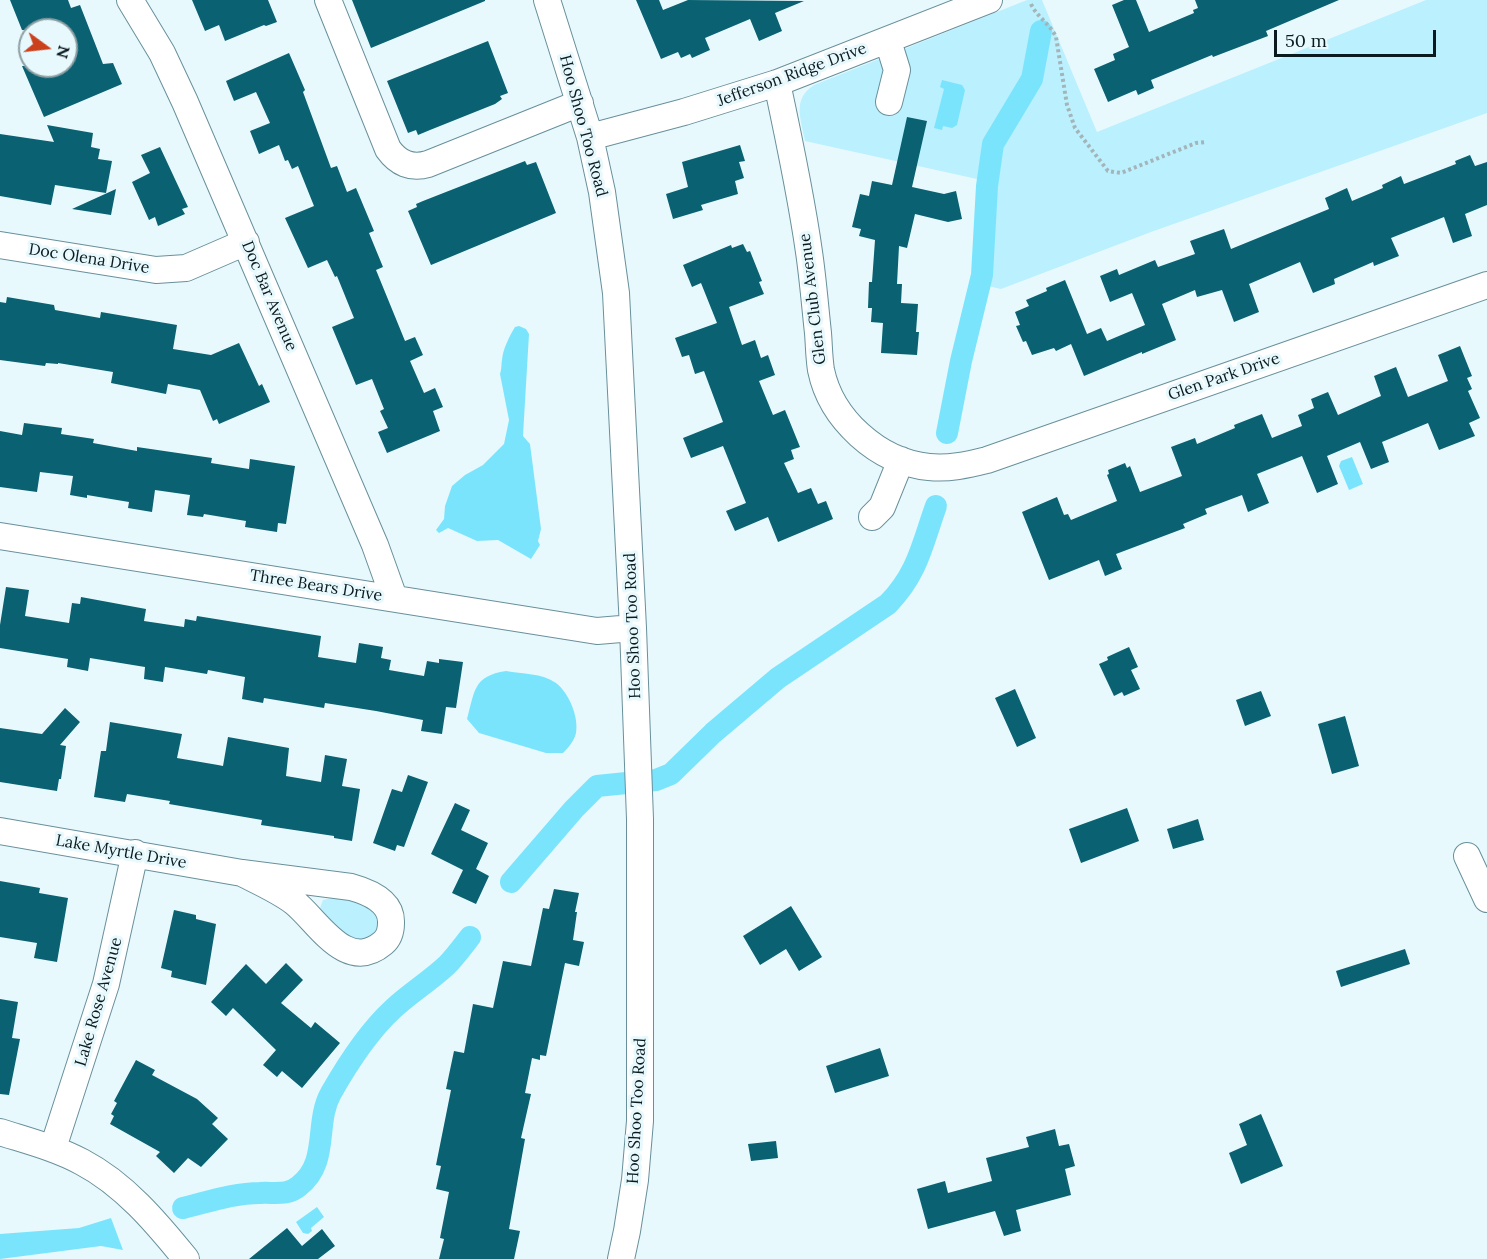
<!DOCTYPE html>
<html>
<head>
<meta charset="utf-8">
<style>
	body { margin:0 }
	#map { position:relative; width:1487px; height:1259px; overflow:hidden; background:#e8f9fd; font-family:Lora,serif }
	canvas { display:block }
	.north { position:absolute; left:18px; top:18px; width:60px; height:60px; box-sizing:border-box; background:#e8f9fd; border:2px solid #8fa0a4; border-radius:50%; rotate:105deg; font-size:16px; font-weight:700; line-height:24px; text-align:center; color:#0a1a1e }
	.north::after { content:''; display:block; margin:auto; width:21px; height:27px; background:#ca411c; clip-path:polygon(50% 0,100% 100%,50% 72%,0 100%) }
	.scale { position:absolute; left:1274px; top:30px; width:162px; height:27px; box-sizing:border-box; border:3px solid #0a1a1e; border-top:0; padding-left:8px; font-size:18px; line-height:21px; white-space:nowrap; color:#0a1a1e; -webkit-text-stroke:4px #e8f9fd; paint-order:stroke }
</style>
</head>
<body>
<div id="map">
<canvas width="1487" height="1259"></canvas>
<div class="north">N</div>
<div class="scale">50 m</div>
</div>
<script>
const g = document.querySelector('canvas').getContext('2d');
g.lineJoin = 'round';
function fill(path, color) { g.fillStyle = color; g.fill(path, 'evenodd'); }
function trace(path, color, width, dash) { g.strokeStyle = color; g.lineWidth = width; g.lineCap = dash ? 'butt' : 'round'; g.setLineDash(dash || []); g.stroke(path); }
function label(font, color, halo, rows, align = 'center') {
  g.font = font + ' Lora,serif'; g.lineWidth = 6; g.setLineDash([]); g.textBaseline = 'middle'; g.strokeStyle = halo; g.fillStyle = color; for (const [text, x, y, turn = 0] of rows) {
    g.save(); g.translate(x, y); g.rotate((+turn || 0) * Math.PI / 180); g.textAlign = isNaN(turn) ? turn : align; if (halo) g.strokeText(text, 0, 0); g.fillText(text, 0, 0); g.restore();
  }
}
fill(new Path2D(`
	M1027,0H1042L1097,132L1426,0H1487V113L1151,232L1001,289L988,286L995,183L805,141C801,119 792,99 814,85Z
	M335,897C353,900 376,902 379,924C370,959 330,926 320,908L323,900Z`), '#bbf0fe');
fill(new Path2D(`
	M942,80L962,85L965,90L957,125L952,128L943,126L942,130L934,128L944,89L940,87Z
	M519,326L526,329L529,334C527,368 525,401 523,436L530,444L541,529L538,541L540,545L531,559L498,540L477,541L448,528L439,533L436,530L444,519L445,506L452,486L465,475L483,465L504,444L509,420L500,374C502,368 501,365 502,360C503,349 509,337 515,327Z
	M1352,457L1363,484L1349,490L1339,466L1341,461Z
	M506,671C522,674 542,673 556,683C569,693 579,717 576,733C574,741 569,747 563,753H546L479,733L467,719C475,691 473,676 506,671Z
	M317,1207L324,1217L311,1228L312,1231L308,1234L303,1233L296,1222Z
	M111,1218L123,1250L101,1246L0,1259V1234L79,1228Z`), '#7be4fd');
trace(new Path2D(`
	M947,433L961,361L982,275L987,186L993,144L1032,79L1041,31
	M511,882L574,809L597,786L656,780L671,774L713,733L778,678L888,604C918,573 922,545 936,506
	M183,1208C208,1202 234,1193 260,1193C273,1192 288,1196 299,1186C330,1162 314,1123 331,1093C348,1063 368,1032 393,1009C410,993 430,981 447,965C455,957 463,946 470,937`), '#7be4fd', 22);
fill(new Path2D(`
	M10,0H68L71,8L80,5L103,64L113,63L122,84L44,117L22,66H66V30H22Z
	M192,0H268L277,22L266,26L264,25L225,41L219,25L205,31Z
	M352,0H485V1L371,48Z
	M636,0H659L663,10L688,0L804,1L775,13L782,31L759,41L750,19L705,38L710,50L692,58L690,54L681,58L678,52L661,59Z
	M1124,0H1136L1149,32L1194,13L1193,10L1198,8L1195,0H1339L1266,31L1268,36L1213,57L1212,55L1151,80L1154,88L1138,95L1136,90L1108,102L1094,69L1115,60L1113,54L1129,47L1112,5Z
	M488,41L508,93L500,96L502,99L495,104L430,130L418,135L416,130L408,133L387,81Z
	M289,53L305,90L303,92L331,168L337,166L347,192L356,188L374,231L369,233L383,267L376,270L405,341L415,337L423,355L410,361L424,393L435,388L443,407L433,411L440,431L387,453L378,432L388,428L380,411L384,409L372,379L356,385L332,327L354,318L337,276L335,277L327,260L308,268L285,218L314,206L298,166L292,169L288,160L285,161L279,145L259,154L250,131L270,123L256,92L234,101L226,81Z
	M907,117L927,121L912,187L944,194L956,191L962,219L948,222L915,214L907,248L899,246L897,284H902L901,303L918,304L916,332H919L917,355L881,353L883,323L871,322L872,308H868L869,282H872L875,240L859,236L861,229L852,227L860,194L869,196L872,181L892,185Z
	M47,125L93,133L91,147L100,149L98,159L112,161L106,193L55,185L51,205L0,196V134L54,142Z
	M740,145L745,161L739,162L744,178L735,181L738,194L701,205L703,210L673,219L666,194L688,187L682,162Z
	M160,147L188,207L182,209L185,214L158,226L155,217L149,220L132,182L150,173L141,155Z
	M1470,155L1475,166L1487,162V205L1465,214L1472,236L1453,243L1444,217L1391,238L1399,256L1374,266L1373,262L1334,279L1335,284L1313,293L1300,262L1249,284L1259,312L1234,322L1222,290L1197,297L1195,290L1162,304L1176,340L1142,354V352L1084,376L1071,344L1056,351L1054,348L1032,355L1026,341L1023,342L1016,326L1020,325L1015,312L1029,306L1026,300L1047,291L1046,288L1065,280L1087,334L1101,328L1107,341L1145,325L1132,293L1110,302L1100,276L1117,269L1119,275L1155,260L1158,267L1195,254L1190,241L1224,229L1231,249L1329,209L1325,198L1347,188L1352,201L1383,188L1382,185L1401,176L1404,184L1456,164L1455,161Z
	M525,161L527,165L536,162L556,213L431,265L408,211L417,207L416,204L423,201Z
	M116,189L111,215L72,209Z
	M743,244L747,252L750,251L762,281L759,282L764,294L729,307L742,345L755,340L761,358L768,355L775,375L759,381L773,415L785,410L800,447L791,450L794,459L784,463L798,493L811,488L818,504L826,501L833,519L778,542L768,517L735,531L726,511L746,503L723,446L691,458L683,438L723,422L704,371L695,374L689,355L682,357L675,338L717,323L701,283L692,287L683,265L731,245L732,248Z
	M7,297L54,305L55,310L100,318L101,312L177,325L173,349L211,355L239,343L259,386L262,384L270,402L219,424L217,419L213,421L200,390L168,384L166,394L111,383L113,372L58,363V364L46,363L45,366L0,360V302L6,303Z
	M1460,346L1472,376L1467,378L1472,389L1468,391L1480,418L1469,423L1475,436L1439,450L1428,423L1382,442L1389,462L1371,469L1360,442L1327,456L1338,484L1317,493L1302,456L1257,474L1269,503L1248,512L1242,495L1205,509L1207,514L1183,524L1185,528L1116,554L1122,569L1105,576L1099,560L1049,580L1022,512L1057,497L1064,515L1068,514L1071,520L1117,501L1107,475L1109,474L1108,470L1125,463L1127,468L1130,466L1140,492L1182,476L1171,447L1195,438L1197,444L1235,428L1234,425L1262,414L1272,438L1302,426L1298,415L1314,408L1311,399L1328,392L1338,415L1381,396L1374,376L1396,367L1408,397L1448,381L1438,355Z
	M24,423L62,428L61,434L94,439L93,443L137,451V447L212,458L211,463L249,469L250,459L295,466L286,524L278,523L277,532L245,527L246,521L204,514L203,517L187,515L190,495L155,490L152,512L128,508L129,502L87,495V498L70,495L73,476L40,472L37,492L0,487V431L22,435Z
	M6,587L29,590L25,616L69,623L72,603L80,604L81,597L146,609L144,621L184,627L185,619L196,621L197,616L321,636L318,657L356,663L359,643L383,647L381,658L391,660L389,670L424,676L427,661L439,663V659L463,662L456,708L446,707L442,734L421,731L423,720L376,711L325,703L324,708L264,698L263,703L242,699L245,677L208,670L207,674L165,667L163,682L144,679L145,667L90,658L88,671L67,667L68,659L0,648V625Z
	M1129,647L1138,667L1131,670L1140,689L1124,696L1122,692L1114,696L1099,664L1108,660L1107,657Z
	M1015,689L1036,738L1017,747L995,698Z
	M1261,691L1271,716L1245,726L1236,700Z
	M65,708L80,722L60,745L66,746L61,779H59L57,791L0,782V728L42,734Z
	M1345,716L1359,766L1332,774L1318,724Z
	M110,722L182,734L177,758L218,765L223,766L228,737L289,748L286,776L321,782L325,755L347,759L342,786L360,789L352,841L334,838V836L261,825L262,820L169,804L170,801L127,794L125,802L94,797L101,751H106Z
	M408,775L428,782L404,847L397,845L395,851L373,843L392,789L402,792Z
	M455,803L470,810L461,830L488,843L476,869L489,876L476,904L452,893L463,870L431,854Z
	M1127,808L1139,841L1081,863L1069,829Z
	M1198,819L1204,840L1173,849L1167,829Z
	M0,881L40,888L39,893L68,898L57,962L34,958L37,943L0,937Z
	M554,889L579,893L575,912H577L573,940L584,942L579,966L565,963L546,1056L540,1055V1060L532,1058L525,1093L531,1094L521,1138L525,1139L509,1229L520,1231L514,1259H439L444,1239L440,1238L449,1192L436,1189L441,1166L436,1165L451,1090L446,1089L454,1051L464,1053L473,1004L493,1008L503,961L531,966L543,908L549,909Z
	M791,906L822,957L799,971L786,949L760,965L743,936Z
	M174,910L196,915V919L216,924L206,985L171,977L172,971L161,968Z
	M1405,949L1410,964L1341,987L1336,971Z
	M286,963L303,980L281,1003L311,1028L315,1022L340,1043L302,1088L282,1071L277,1077L263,1065L276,1050L233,1008L226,1016L211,1002L246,964L266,984Z
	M0,999L18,1002L12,1038L20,1039L9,1095L0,1094Z
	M880,1048L889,1076L835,1093L826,1066Z
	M136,1060L155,1070L152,1075L197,1099L218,1118L212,1124L228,1139L201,1167L188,1158L174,1173L156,1156L160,1152L110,1124L114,1116L111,1114L117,1103L114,1101Z
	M1261,1114L1283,1166L1241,1184L1229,1153L1247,1145L1239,1124Z
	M1055,1129L1059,1146L1069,1144L1075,1166L1065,1169L1071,1195L1016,1210L1021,1231L1004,1236L995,1211L928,1229L917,1189L945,1181L948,1193L992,1181L986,1158L1029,1147L1026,1137Z
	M776,1141L778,1158L751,1161L748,1144Z
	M287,1228L302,1246L322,1229L335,1246L318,1259H249Z`), '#096171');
const minor = new Path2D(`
	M130,0L162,53L185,102L375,545L394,598
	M328,0L388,149C398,163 411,169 428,164L580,103
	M547,0L590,137L602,192L616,293L633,628L640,819V1121L635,1180L627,1231L621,1259
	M888,41L897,70L889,102
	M777,83C789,139 801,195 809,252C813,279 815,306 818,333C819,345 819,358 821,370C831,419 878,462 929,467C949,469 967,465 987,460L1487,285
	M590,137L684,112L777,83L989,0
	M0,245L156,270L186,268L246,242
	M872,517L882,507L901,460
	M0,536L597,631L633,628
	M0,831L242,873L351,887C369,892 392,901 391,923C391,931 389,938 383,943C346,974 318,921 294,902C278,890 259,882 242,873
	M1467,856L1487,899
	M0,1132C28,1141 56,1148 82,1162C124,1184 156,1222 186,1259
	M53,1148L106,984L135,853`);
trace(minor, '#68909b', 28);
trace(new Path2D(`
	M1031,4C1037,17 1050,24 1056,37L1067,105L1075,128L1108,171L1121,173L1196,143L1207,142`), '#a4b5b9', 4, [3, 3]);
trace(minor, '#fff', 26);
label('16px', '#0a1a1e', '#e8f9fd', [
	["Jefferson Ridge Drive",792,75,-20],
	["Hoo Shoo Too Road",583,126,75],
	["Doc Olena Drive",89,259,9],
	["Doc Bar Avenue",269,296,67],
	["Glen Club Avenue",813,299,-97],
	["Glen Park Drive",1224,377,-19],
	["Three Bears Drive",316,586,9],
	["Hoo Shoo Too Road",633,626,-92],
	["Lake Myrtle Drive",121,852,10],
	["Lake Rose Avenue",99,1002,-74],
	["Hoo Shoo Too Road",637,1111,-87]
]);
</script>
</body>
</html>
